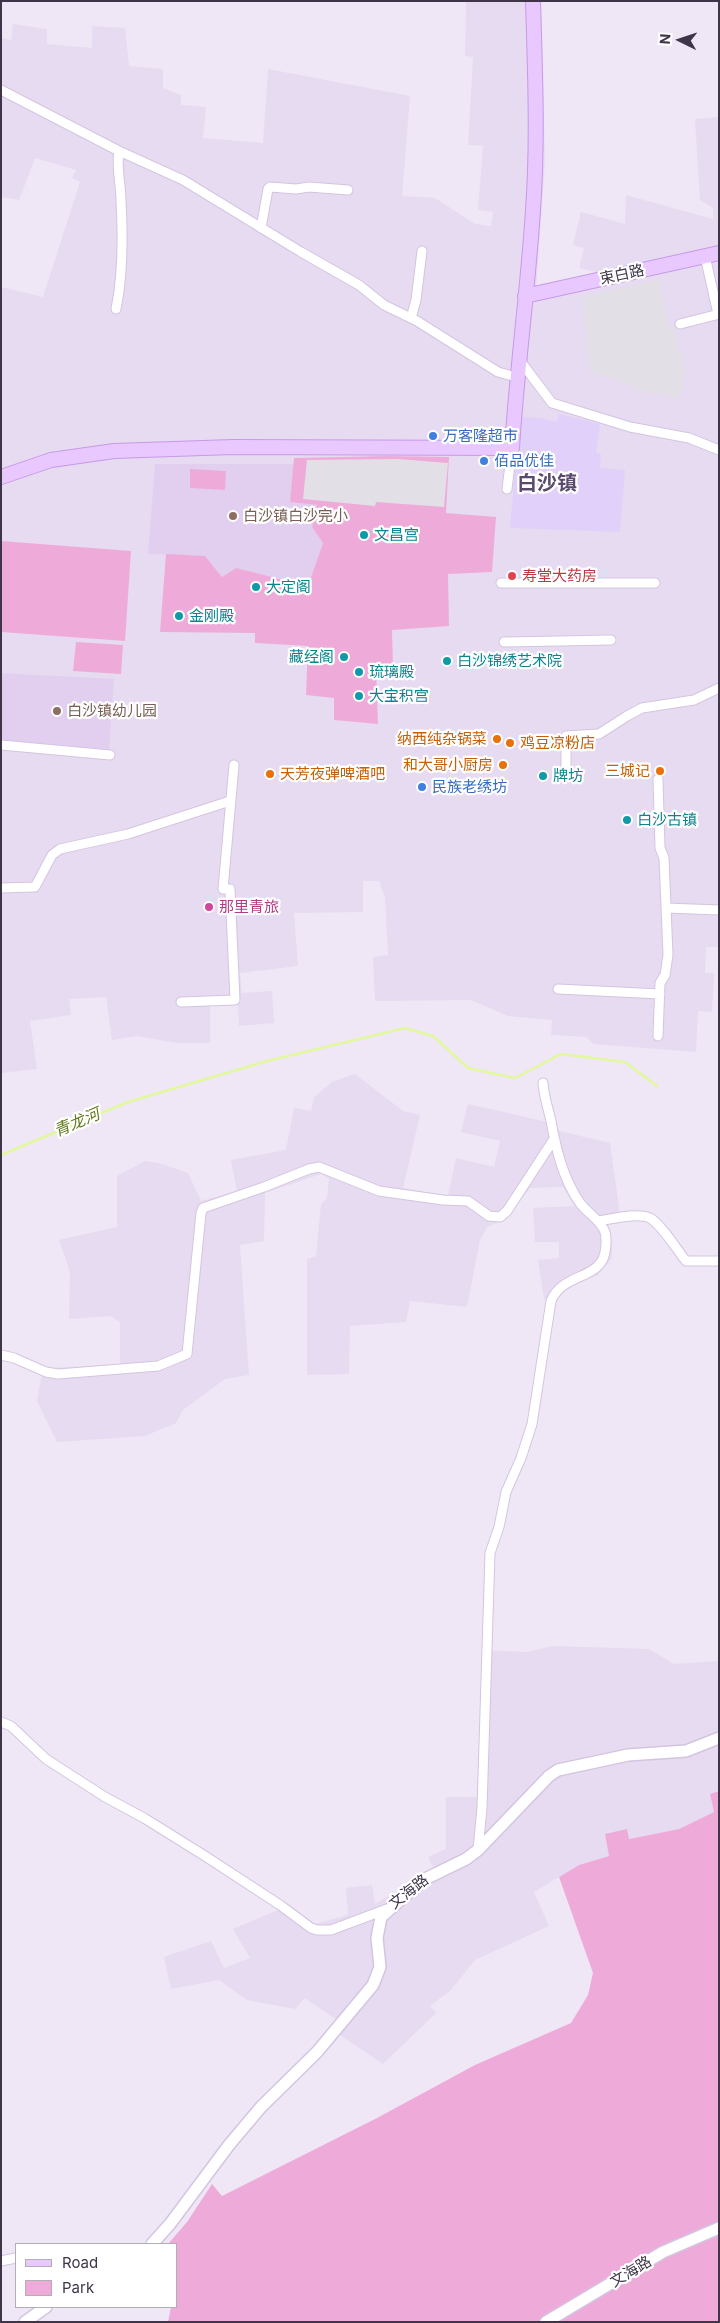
<!DOCTYPE html>
<html>
<head>
<meta charset="utf-8">
<style>
	body { margin:0 }
	#map { position:relative; width:720px; height:2323px; overflow:hidden; background:#efe7f5; font-family:Inter,sans-serif }
	canvas { display:block }
	.frame { position:absolute; inset:0; border:2px solid #3e3549; pointer-events:none }
	.legend { position:absolute; left:15px; top:2243px; width:162px; height:65px; box-sizing:border-box; background:#fff; border:1px solid #b2aeb6; margin:0; padding:6px 9px; list-style:none; font-size:15px; color:#3e3549 }
	.legend li { display:flex; align-items:center; gap:10px; height:25px }
	.legend b { width:25px; border:1px solid #b2aeb6 }
	.north { position:absolute; left:655px; top:15px; width:50px; height:50px; -webkit-text-stroke:4px #fff; paint-order:stroke; rotate:274deg; font-size:14px; font-weight:700; line-height:20px; text-align:center; color:#3e3549 }
	.north::after { content:''; display:block; margin:auto; width:18px; height:22px; background:#3e3549; clip-path:polygon(50% 0,100% 100%,50% 72%,0 100%) }
</style>
</head>
<body>
<div id="map">
<canvas width="720" height="2323"></canvas>
<div class="frame"></div>
<ul class="legend">
<li><b style="height:6px;background:#e9c7ff"></b>Road</li>
<li><b style="height:14px;background:#eeabda"></b>Park</li>
</ul>
<div class="north">N</div>
</div>
<script>
const g = document.querySelector('canvas').getContext('2d');
g.lineJoin = 'round';
function fill(path, color) { g.fillStyle = color; g.fill(path, 'evenodd'); }
function trace(path, color, width, dash) { g.strokeStyle = color; g.lineWidth = width; g.lineCap = dash ? 'butt' : 'round'; g.setLineDash(dash || []); g.stroke(path); }
function label(font, color, halo, rows, align = 'center') {
  g.font = font + ' Inter,"Noto Sans SC",sans-serif'; g.lineWidth = 4.5; g.setLineDash([]); g.textBaseline = 'middle'; g.strokeStyle = halo; g.fillStyle = color; for (const [text, x, y, turn = 0] of rows) {
    g.save(); g.translate(x, y); g.rotate((+turn || 0) * Math.PI / 180); g.textAlign = isNaN(turn) ? turn : align; if (halo) g.strokeText(text, 0, 0); g.fillText(text, 0, 0); g.restore();
  }
}
fill(new Path2D(`
	M466,1H541L545,160L536,293L600,273L579,268L584,248L573,245L581,212L625,224L626,195L713,219V208L700,200L695,119L719,117V947H706L705,973H714L712,1012L698,1011L696,1052L593,1044L587,1037L551,1035L552,1020L508,1016L471,1000L375,1001L373,957L388,955L385,897L379,881H363V912L294,913L298,966L240,973L242,993L272,991L274,1023L239,1026L238,1005L210,1006V1043H177L137,1036L112,1040L106,997L69,999L71,1015L30,1021L37,1069L1,1073V287L43,297L80,182L72,178L76,170L35,158L19,200L1,197V38L11,40L13,24L47,29V44L92,48V26L125,28L129,66L163,69V88L181,95V105L206,107L203,138L263,143L268,69L410,96L402,196L435,198L475,224L491,226L493,212L478,210L483,146L468,145L473,57L465,56Z
	M355,1074L403,1111L420,1115L403,1188L448,1196L456,1158L494,1167L500,1141L461,1132L468,1104L556,1124L559,1131L610,1143L621,1222L608,1225L612,1241V1258L598,1275L568,1288L555,1298L544,1299L538,1260L559,1258V1242H535L533,1208L574,1206L563,1187L530,1188L506,1219L487,1227L480,1240L467,1307L410,1301L406,1322L350,1326L349,1374L307,1375V1259L316,1256L321,1204L327,1198L329,1179L321,1174L265,1193L264,1241L240,1245L249,1375L225,1379L183,1410L176,1423L145,1436L57,1442L37,1401L43,1368L120,1365V1322L110,1316L69,1319L70,1272L59,1240L117,1227V1176L145,1161L159,1163L188,1173L201,1201L237,1191L231,1160L286,1150L294,1108L311,1111L314,1097L332,1082Z
	M553,1646L649,1649L674,1664L719,1661V1791L710,1794L714,1812L679,1829L628,1839L626,1829L609,1856L579,1865L534,1892L549,1926L475,1960L451,1990L430,2006L436,2013L383,2064L334,2031L340,2022L305,1998L295,2009L247,2000L219,1980L171,1989L164,1957L211,1941L224,1968L250,1958L233,1929L290,1905L315,1924L348,1915L346,1888L372,1885L375,1904L434,1869L428,1857L446,1849V1797H477L483,1650L527,1652Z`), '#e7dbf1');
fill(new Path2D(`
	M559,414L600,424L596,453L601,454L600,468L625,470L620,532L510,528L520,417L540,418L557,422Z`), '#e1d0f9');
fill(new Path2D(`
	M155,464H294L290,502L317,505L312,527L323,543L308,586L236,568L222,577L204,556L148,554Z
	M1,673L114,679L109,752L65,745L1,743Z`), '#e2cff0');
fill(new Path2D(`
	M386,456L449,457L446,513L496,517L492,572L448,574L449,626L392,630L393,667L376,668L378,724L334,720V698L306,695L308,646L255,643V633L160,632L166,554L205,556L222,577L236,568L308,586L323,543L312,527L317,505L290,502L294,458Z
	M190,469L226,471L225,490L190,488Z
	M1,541L131,551L125,641L1,632Z
	M76,642L123,645L121,674L73,671Z
	M719,1791V2322H168L171,2307H176V2244H168L187,2222L212,2184L222,2196L377,2118L475,2065L571,2023L588,1995L593,1973L559,1877L579,1865L609,1856L605,1834L627,1829L629,1839L679,1829L714,1812L710,1794Z`), '#eeabda');
fill(new Path2D(`
	M659,279L669,327H674L680,354H684L683,368L686,369L680,398L633,390V385L590,372L582,298Z
	M398,459L448,463L444,507L376,502L375,506L303,499L307,460Z`), '#e2dfe6');
trace(new Path2D(`
	M1,1155L128,1102L267,1061L405,1028L433,1036L468,1068L515,1078L561,1054L625,1062L657,1086`), '#e1f89d', 2.5);
const minor = new Path2D(`
	M1,90L119,151L183,180L301,252L359,285L384,305L417,321L498,372L516,377
	M261,228L268,189L270,187L296,189L309,187L348,190
	M705,256L718,314
	M116,309C123,275 123,236 121,201C121,184 116,168 119,151
	M411,318L416,300L422,251
	M680,324L719,314
	M518,358L552,403L630,427L689,438L719,450
	M507,489L512,448
	M501,583H655
	M504,642L611,640
	M1,745L110,755
	M566,772V736L599,734L627,716L642,708L694,700L719,688
	M1,888L35,887L52,855L60,849L128,834L230,801
	M666,908L719,910
	M558,989L660,994
	M181,1002L235,1000L230,889H223L234,765
	M658,1036L660,983L665,975L668,955L664,858L660,848L658,779
	M599,1221C611,1219 639,1212 650,1218C662,1225 677,1250 686,1261H719
	M1,1355L14,1358L46,1372L58,1374L158,1366L187,1354L201,1213L203,1208L264,1187L309,1169L319,1167L379,1191L443,1200L468,1201L489,1216L500,1217L507,1211L554,1139
	M1,1722L11,1726L46,1759L105,1797L144,1818L205,1856L280,1905L311,1928L317,1930H331L387,1909
	M478,1850L482,1808L490,1553L499,1527L506,1492L521,1458L532,1424L551,1301C562,1275 593,1279 603,1259C606,1252 607,1240 605,1232C600,1219 588,1214 580,1203C563,1179 556,1149 551,1121C548,1108 544,1097 543,1083
	M1,2261L16,2258`);
const tertiary = new Path2D(`
	M152,2244L170,2224L229,2145L261,2107L317,2052L373,1985L380,1967L377,1938L381,1917L423,1880L466,1859L478,1850L549,1776L558,1770L628,1755L686,1751L719,1738
	M25,2322L46,2307
	M546,2322L663,2252L719,2228`);
const secondary = new Path2D(`
	M525,296L719,253
	M1,477L51,460L114,451L233,447L512,448C517,368 528,289 533,210C538,140 535,71 533,1`);
trace(minor, '#d3c5e0', 11);
trace(tertiary, '#d3c5e0', 14);
trace(secondary, '#c79ae6', 16);
trace(minor, '#fff', 9);
trace(tertiary, '#fff', 11);
trace(secondary, '#e9c7ff', 14);
for (const [x, y, r, color] of [
	[433,436,5,"#3f7fe0"],
	[484,461,5,"#3f7fe0"],
	[233,516,5,"#8d6e63"],
	[364,535,5,"#0f9aa8"],
	[512,576,5,"#e0444e"],
	[256,587,5,"#0f9aa8"],
	[179,616,5,"#0f9aa8"],
	[344,657,5,"#0f9aa8"],
	[447,661,5,"#0f9aa8"],
	[359,672,5,"#0f9aa8"],
	[359,696,5,"#0f9aa8"],
	[57,711,5,"#8d6e63"],
	[497,739,5,"#e8710a"],
	[510,743,5,"#e8710a"],
	[503,765,5,"#e8710a"],
	[660,771,5,"#e8710a"],
	[270,774,5,"#e8710a"],
	[543,776,5,"#0f9aa8"],
	[422,787,5,"#3f7fe0"],
	[627,820,5,"#0f9aa8"],
	[209,907,5,"#d1479c"]
]) { const dot = new Path2D(); dot.arc(x, y, r, 0, 2 * Math.PI); g.fillStyle = color; g.fill(dot); trace(dot, '#fff', 2); }
label('15px', '#3e3549', '#fff', [
	["束白路",622,275,-12],
	["文海路",409,1892,-38],
	["文海路",631,2272,-31]
]);
label('15px', '#366cbe', '#fff', [
	["万客隆超市",443,436],
	["佰品优佳",494,461],
	["民族老绣坊",432,787]
], 'left');
label('15px', '#785e54', '#fff', [
	["白沙镇白沙完小",243,516],
	["白沙镇幼儿园",67,711]
], 'left');
label('15px', '#0d838f', '#fff', [
	["文昌宫",374,535],
	["大定阁",266,587],
	["金刚殿",189,616],
	["藏经阁",334,657,"right"],
	["白沙锦绣艺术院",457,661],
	["琉璃殿",369,672],
	["大宝积宫",369,696],
	["牌坊",553,776],
	["白沙古镇",637,820]
], 'left');
label('15px', '#be3a42', '#fff', [
	["寿堂大药房",522,576]
], 'left');
label('15px', '#c56008', '#fff', [
	["纳西纯杂锅菜",487,739],
	["鸡豆凉粉店",520,743,"left"],
	["和大哥小厨房",493,765],
	["三城记",650,771],
	["天芳夜弹啤酒吧",280,774,"left"]
], 'right');
label('15px', '#b23c85', '#fff', [
	["那里青旅",219,907]
], 'left');
label('italic 16px', '#617b1b', '#fff', [
	["青龙河",77,1123,-23]
]);
label('bold 20px', '#5a4b6d', '#fff', [
	["白沙镇",547,484]
]);
</script>
</body>
</html>
